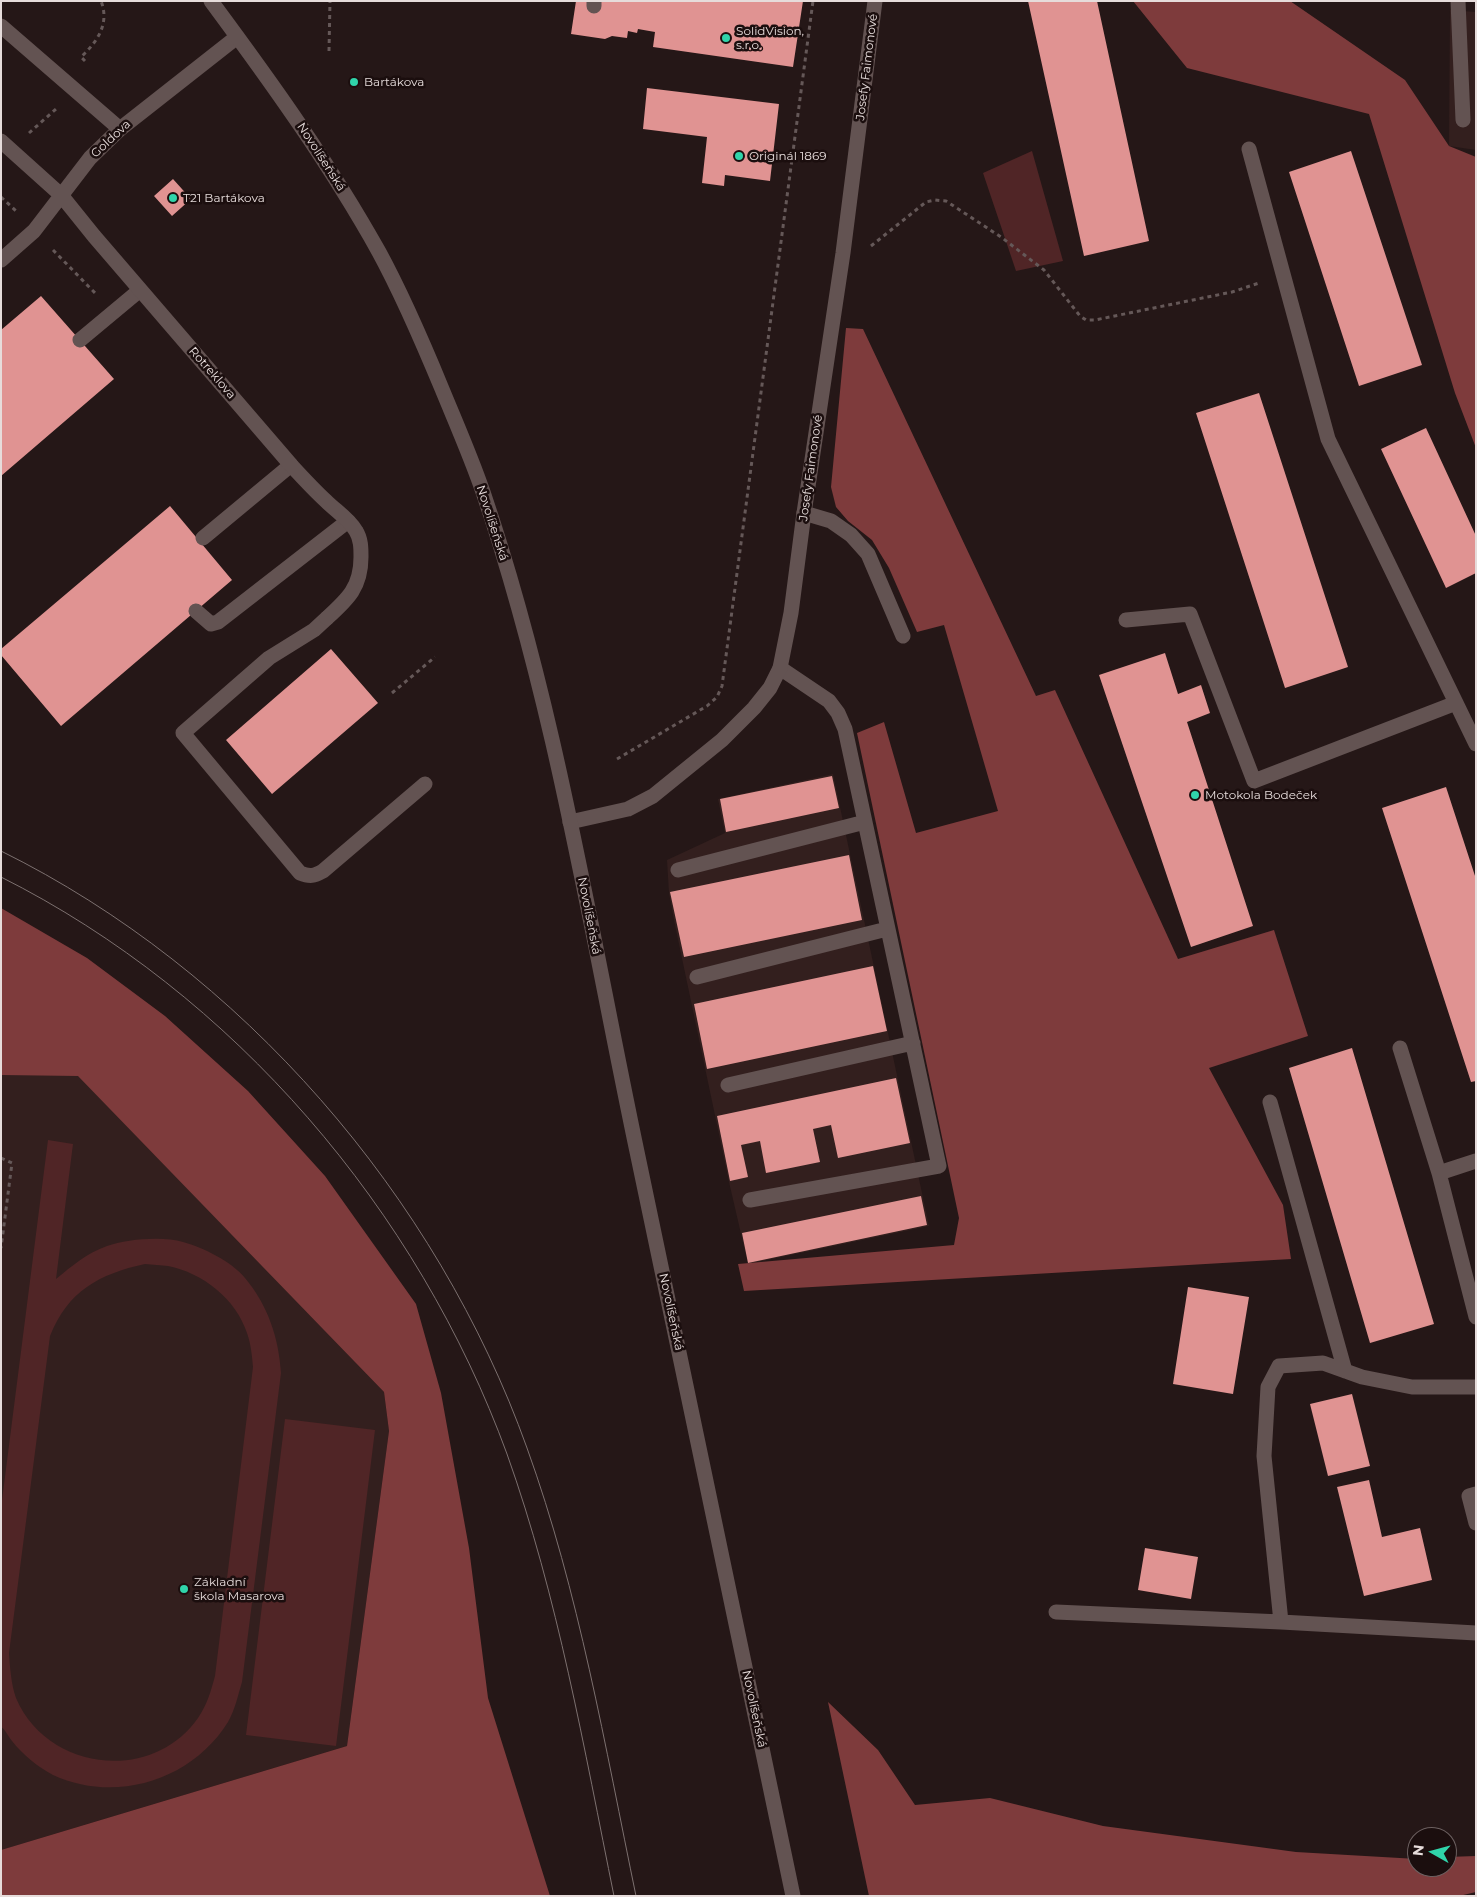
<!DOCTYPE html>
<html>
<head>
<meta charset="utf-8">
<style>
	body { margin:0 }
	#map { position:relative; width:1477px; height:1897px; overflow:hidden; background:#251717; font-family:Montserrat,sans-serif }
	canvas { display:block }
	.frame { position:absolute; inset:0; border:2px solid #e6dcdb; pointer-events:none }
	.north { position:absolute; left:1407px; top:1827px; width:50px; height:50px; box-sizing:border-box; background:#1b0e0e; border:1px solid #6c6060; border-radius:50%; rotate:277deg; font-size:14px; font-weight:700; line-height:20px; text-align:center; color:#e6dcdb }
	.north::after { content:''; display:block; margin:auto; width:18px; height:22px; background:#30d4aa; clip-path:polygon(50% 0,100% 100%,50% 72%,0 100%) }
</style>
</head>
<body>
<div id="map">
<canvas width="1477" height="1897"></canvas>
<div class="frame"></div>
<div class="north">N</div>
</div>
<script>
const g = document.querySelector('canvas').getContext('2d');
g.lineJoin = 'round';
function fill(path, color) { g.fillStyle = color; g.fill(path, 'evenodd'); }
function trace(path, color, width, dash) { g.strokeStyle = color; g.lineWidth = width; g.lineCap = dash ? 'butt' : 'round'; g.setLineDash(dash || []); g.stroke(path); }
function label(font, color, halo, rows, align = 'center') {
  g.font = font + ' Montserrat,sans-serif'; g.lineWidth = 5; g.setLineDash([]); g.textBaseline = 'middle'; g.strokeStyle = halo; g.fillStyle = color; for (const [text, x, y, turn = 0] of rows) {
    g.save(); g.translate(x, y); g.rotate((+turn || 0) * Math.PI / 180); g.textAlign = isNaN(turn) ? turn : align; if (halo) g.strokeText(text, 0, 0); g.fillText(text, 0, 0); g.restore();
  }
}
fill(new Path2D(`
	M1450,10L1476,12V150L1449,146Z
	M833,774L929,1226L748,1264L729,1182L675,925L669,893L667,860L725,833L718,799Z
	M1,1075H78L384,1392L389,1431L347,1746L1,1850Z`), '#331f1e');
fill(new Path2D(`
	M1032,151L1063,261L1016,271L983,173Z
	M48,1140L73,1144L56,1279C72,1266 87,1253 107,1246C127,1239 163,1236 183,1242C204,1248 231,1261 245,1278C268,1305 279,1339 281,1373L242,1682C238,1695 235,1710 228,1722C192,1780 116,1804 53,1775C38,1767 23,1755 12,1741C8,1736 5,1729 1,1727V1508ZM145,1264C153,1265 161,1265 168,1266C203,1273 236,1299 247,1333C251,1344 252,1356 253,1367L215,1676C211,1691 207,1705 198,1718C152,1784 47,1771 16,1698C11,1684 10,1667 9,1653L50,1336C68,1291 99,1274 145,1264Z
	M285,1419L375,1430L336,1746L246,1735Z`), '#502526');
fill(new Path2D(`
	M1133,1H1290L1405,80L1449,146L1476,157V448L1455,393L1369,114L1187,68Z
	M846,328L863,329L1036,696L1055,690L1178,959L1274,930L1308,1036L1209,1068L1283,1205L1291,1259L744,1291L738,1264L954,1245L959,1218L857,733L884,722L916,833L998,811L944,625L917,632L889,568L872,540L848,521L836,507L831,487Z
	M1,908L87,958L165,1016L248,1091L325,1176L416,1304L441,1393L469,1548L488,1698L550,1896H1V1850L347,1746L389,1431L384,1392L78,1076L1,1075Z
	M828,1702L878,1750L915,1805L990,1798L1103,1826L1296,1852L1417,1859V1867H1447V1857L1476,1856V1892L1459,1896H869Z`), '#7e3b3c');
fill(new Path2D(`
	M576,1H803L793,67L653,47L655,32L638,29L637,33L628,31L627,38L612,36L605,39L571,34Z
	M1028,1H1097L1149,241L1084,256Z
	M647,88L779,104L770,181L725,175L724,186L702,183L707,137L643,129Z
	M1351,151L1422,365L1359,386L1289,172Z
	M173,179L191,199L172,216L154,196Z
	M41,296L114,379L1,476V330Z
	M1259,393L1348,667L1285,688L1196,413Z
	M1426,428L1476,536V573L1446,588L1381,449Z
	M170,506L232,580L61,726L1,655V649Z
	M331,649L378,703L272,794L226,740Z
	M1165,653L1178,694L1201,685L1210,713L1187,722L1253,926L1191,947L1099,675Z
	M832,776L839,808L726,832L720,799Z
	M1446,787L1476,879V1081L1471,1082L1382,808Z
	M849,855L862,920L684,957L670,892Z
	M873,966L887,1031L707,1069L694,1004Z
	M1352,1048L1434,1324L1370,1343L1289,1068Z
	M896,1078L910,1143L838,1158L831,1125L813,1129L820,1162L766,1173L760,1141L741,1145L748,1177L730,1181L717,1116Z
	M921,1196L927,1225L748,1263L742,1233Z
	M1188,1287L1249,1297L1233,1394L1173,1384Z
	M1352,1394L1370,1466L1328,1476L1310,1404Z
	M1369,1480L1382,1537L1420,1528L1432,1580L1364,1596L1337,1487Z
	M1145,1548L1198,1557L1191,1599L1138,1590Z`), '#e09392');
trace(new Path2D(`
	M329,51L330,1
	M85,61L81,57C97,42 110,24 101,1
	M29,133L56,109
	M1,197L16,211
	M871,246L926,202L935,200L946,201L1001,237L1044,270L1080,316L1086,320H1095L1232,292L1259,283
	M53,250L96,294
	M392,693L435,657
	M617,759L707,706L717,697L722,686L813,1
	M1,1158L12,1163L1,1248`), '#655858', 3, [4, 4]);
trace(new Path2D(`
	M1458,1L1463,120
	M594,6V1
	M1,26L120,129
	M1249,149L1328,439L1476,744
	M80,340L140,290
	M804,513L831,521L851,535L868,554L903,636
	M203,538L291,465
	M196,611L211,624L218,622L348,521
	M327,618L314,630L269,658L183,733L300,873C310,877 314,876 323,871L425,784
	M1126,620L1190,614L1254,781L1456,703
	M678,870L865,822
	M697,977L887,929
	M1400,1048L1439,1173L1476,1317
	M728,1085L913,1043
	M1270,1102L1345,1371
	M1439,1173L1476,1161
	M750,1200L939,1166L845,729L838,713L829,701L780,668
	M1476,1494L1469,1496L1476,1523
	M1056,1612L1281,1622L1476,1633
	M1281,1622L1264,1456L1268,1387L1279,1366L1323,1363L1362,1377L1412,1387H1476`), '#635352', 15);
trace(new Path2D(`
	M1,141L61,195L94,236L291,465C302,477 314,490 326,501C336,511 349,519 356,531C361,539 361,548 361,557C361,587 348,599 327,618
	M1,260L34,231L90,158L120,129L237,37
	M570,822L628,809L653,796L722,740L754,708L770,688L780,668L791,613L804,513L843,253L875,1`), '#635352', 15);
trace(new Path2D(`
	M211,1C271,82 330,164 379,252C403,296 423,343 442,389C456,423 471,457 483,492C555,704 590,928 636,1147C688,1397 741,1646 793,1896`), '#635352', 15);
trace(new Path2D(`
	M1,851C242,970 437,1196 527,1448C579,1592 605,1746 636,1896
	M1,877C234,994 418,1210 507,1454C558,1597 584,1748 614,1896`), '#7d7170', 1);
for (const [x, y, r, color] of [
	[726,38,5,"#30d4aa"],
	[354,82,5,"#30d4aa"],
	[739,156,5,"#30d4aa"],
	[173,198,5,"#30d4aa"],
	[1195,795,5,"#30d4aa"],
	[184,1589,5,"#30d4aa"]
]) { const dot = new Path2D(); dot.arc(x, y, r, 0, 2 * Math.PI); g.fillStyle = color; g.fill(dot); trace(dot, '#1b0e0e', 2); }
label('12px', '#e6dcdb', '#1b0e0e', [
	["SolidVision,",736,31],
	["s.r.o.",736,45],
	["Bartákova",364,82],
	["Originál 1869",749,156],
	["T21 Bartákova",183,198],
	["Motokola Bodeček",1205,795],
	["Základní",194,1582],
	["škola Masarova",194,1596]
], 'left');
label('12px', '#e6dcdb', '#1b0e0e', [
	["Josefy Faimonové",867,67,-83],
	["Goldova",111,139,-43],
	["Novolíšeňská",321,157,57],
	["Rotreklova",212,373,49],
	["Josefy Faimonové",811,468,-82],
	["Novolíšeňská",492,523,72],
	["Novolíšeňská",589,916,79],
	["Novolíšeňská",671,1312,78],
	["Novolíšeňská",754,1709,78]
]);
</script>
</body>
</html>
